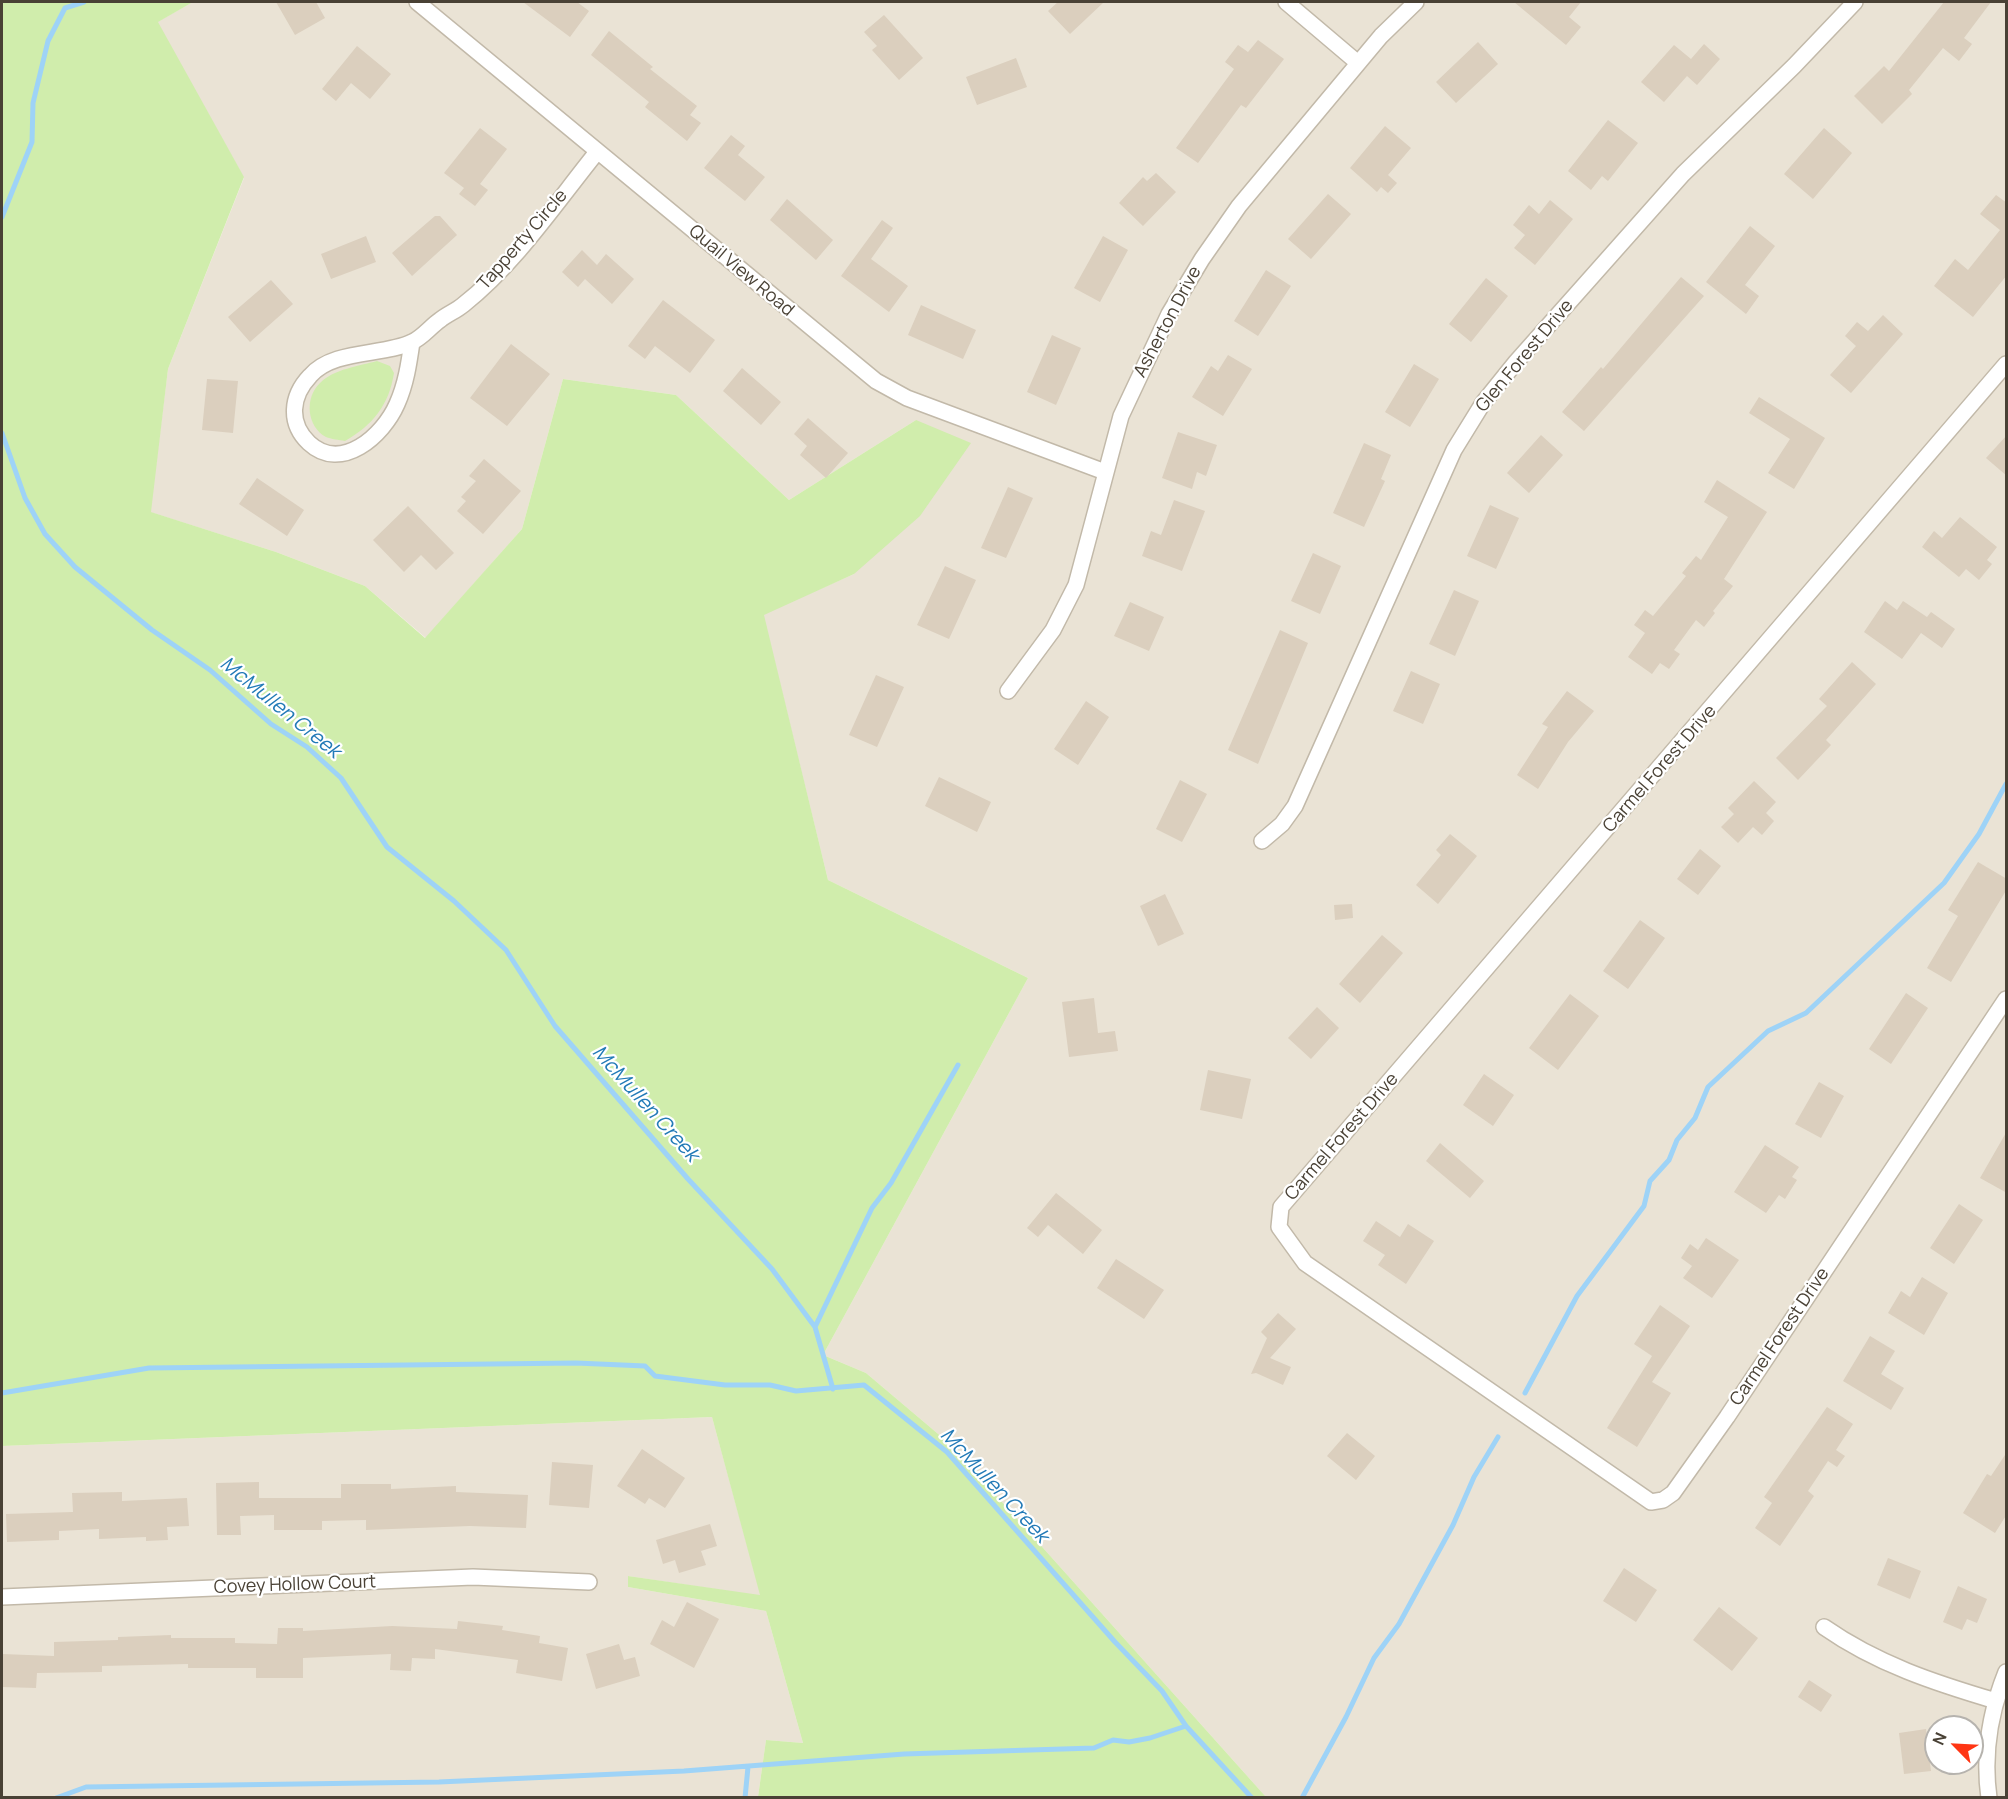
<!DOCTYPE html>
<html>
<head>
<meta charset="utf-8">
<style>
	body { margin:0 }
	#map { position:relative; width:2008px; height:1799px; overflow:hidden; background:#f5f1e7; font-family:Manrope,sans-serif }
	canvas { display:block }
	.frame { position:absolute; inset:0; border:3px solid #494135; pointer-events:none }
	.north { position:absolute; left:1924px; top:1715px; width:60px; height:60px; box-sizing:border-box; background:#fff; border:2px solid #b6b3ae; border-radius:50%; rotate:294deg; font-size:16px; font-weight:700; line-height:24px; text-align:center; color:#494135 }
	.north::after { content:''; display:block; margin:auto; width:21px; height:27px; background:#ff3614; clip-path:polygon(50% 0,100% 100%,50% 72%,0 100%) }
</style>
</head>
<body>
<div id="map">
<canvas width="2008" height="1799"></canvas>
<div class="frame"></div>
<div class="north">N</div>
</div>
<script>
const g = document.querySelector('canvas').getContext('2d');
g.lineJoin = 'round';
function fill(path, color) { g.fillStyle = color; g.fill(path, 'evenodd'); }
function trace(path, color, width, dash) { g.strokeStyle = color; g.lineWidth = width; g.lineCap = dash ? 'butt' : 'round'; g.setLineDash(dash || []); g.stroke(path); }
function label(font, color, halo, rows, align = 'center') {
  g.font = font + ' Manrope,sans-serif'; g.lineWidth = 4.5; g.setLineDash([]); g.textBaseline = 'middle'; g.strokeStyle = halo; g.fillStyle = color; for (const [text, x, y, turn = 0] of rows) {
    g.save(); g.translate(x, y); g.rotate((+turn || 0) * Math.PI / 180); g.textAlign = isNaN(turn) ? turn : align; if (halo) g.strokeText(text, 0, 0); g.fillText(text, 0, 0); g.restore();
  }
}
fill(new Path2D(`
	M193,2H2006V1797H1266L950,1444L866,1373L823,1355L1028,978L828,880L763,614L854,574L916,420L789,500L676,395L563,379L522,529L426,638L365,586L276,552L150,512L168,369L244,178L157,22ZM1936,1727H1972V1763H1936Z
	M712,1417L761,1596L628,1576V1587L766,1611L803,1743L766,1740L758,1797H2V1446Z`), '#eae3d5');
fill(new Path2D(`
	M2,2H193L158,22L244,177L168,369L151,512L276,552L365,586L425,638L522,529L563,379L676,395L789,500L916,420L971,443L920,516L854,574L764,615L828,880L1028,978L823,1355L866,1373L950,1444L1266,1797H758L766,1740L803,1743L766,1611L628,1587V1576L760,1595L712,1417L2,1446Z
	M377,361L390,366L394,373C389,405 373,425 345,441C339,440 331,439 326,437C307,427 304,398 320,383C334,369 359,366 377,361Z`), '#d0edac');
trace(new Path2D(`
	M2,217L32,142L33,103L48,41L65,8L84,2
	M2,433L25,498L45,534L75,567L152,630L210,670L271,724L307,747L341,778L387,847L454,901L506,950L555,1026L688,1179L772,1269L815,1327L833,1389
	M815,1327L872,1208L891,1183L958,1065
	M2,1393L149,1368L576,1363L645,1366L655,1376L725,1385H770L796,1391L864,1385L947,1452L1115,1642L1162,1691L1186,1726L1252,1798
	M1525,1393L1577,1296L1644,1206L1650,1181L1669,1160L1677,1140L1695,1118L1708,1087L1768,1031L1806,1013L1944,883L1979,834L2006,784
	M56,1798L86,1787L439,1782L684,1771L904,1754L1094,1748L1113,1740L1129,1742L1150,1738L1186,1726
	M745,1798L748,1767
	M1302,1798L1346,1717L1374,1658L1399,1624L1453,1525L1474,1477L1498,1437`), '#9ed3f7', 5);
fill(new Path2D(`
	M276,2H316L325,18L295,35Z
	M523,2H577L589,11L570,37Z
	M1058,2H1104L1070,34L1048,11Z
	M1514,2H1581L1569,17L1581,27L1566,45Z
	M1944,2H1991L1964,38L1972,44L1959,61L1943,48L1909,90L1912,94L1882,124L1854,96L1884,66L1889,71Z
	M884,15L923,58L899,80L872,50L877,46L864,32Z
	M609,31L653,67L650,69L697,106L690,115L701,123L687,141L645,107L649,102L591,55Z
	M1258,40L1284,59L1246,108L1241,105L1198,163L1176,148L1234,69L1225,62L1238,45L1248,52Z
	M1478,42L1498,64L1456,103L1436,82Z
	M1704,44L1720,59L1697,85L1687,76L1664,102L1641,82L1674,45L1691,59Z
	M357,46L391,74L370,99L351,83L336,101L322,89Z
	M1016,58L1027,87L977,105L966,77Z
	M1608,120L1638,143L1608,181L1602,176L1591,190L1568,171Z
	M1385,126L1411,148L1388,175L1397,183L1388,193L1381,187L1377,192L1350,168Z
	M480,128L507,149L480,184L488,190L475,206L459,194L464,188L444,173Z
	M1824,128L1852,153L1813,199L1784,174Z
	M731,135L745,146L738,155L765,177L745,201L704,168Z
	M1156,173L1176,192L1143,226L1119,203L1143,177L1147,181Z
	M1328,194L1351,214L1311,259L1288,239Z
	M1996,195L2007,203V275L1973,317L1934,286L1955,259L1968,270L2000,230L1980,214Z
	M787,199L833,240L816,260L770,220Z
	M1550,200L1573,219L1535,265L1514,248L1525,235L1513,225L1529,205L1539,214Z
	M435,216H440L457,235L412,276L392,253Z
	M882,220L893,228L871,259L908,286L889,312L841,276Z
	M1750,226L1775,246L1745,285L1759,296L1746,314L1706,282Z
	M366,236L376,262L331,279L321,254Z
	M1103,236L1128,250L1100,302L1074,288Z
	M582,250L597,265L606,254L634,279L612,304L585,279L578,287L562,272Z
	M1266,270L1291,286L1258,336L1234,321Z
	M1681,277L1704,296L1584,431L1562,412L1601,367L1603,369Z
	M1486,278L1508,296L1471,342L1449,324Z
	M271,280L293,304L250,342L228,317Z
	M663,300L715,340L690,373L655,346L645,359L628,346Z
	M921,305L976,330L963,359L908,335Z
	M1883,315L1903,334L1851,393L1830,375L1856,346L1845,336L1857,322L1868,331Z
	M1052,335L1081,348L1056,405L1027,392Z
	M511,344L550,374L507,426L470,398Z
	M1228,355L1252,369L1223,416L1192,397L1211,366L1218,371Z
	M1414,364L1439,379L1410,427L1385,412Z
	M742,368L781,402L761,425L723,391Z
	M207,379L238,381L233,433L202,430Z
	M1759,397L1825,438L1794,489L1768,473L1790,439L1749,413Z
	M808,418L848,453L826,478L800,455L807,446L794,434Z
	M1178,432L1217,445L1206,476L1197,472L1192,489L1162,478Z
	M1541,435L1563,455L1529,493L1507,473Z
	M2007,435V476L1986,458Z
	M1364,443L1391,455L1381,479L1385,481L1364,527L1333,513Z
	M484,459L521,491L483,534L457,511L466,501L461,497L476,481L469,476Z
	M257,478L304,510L287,536L239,504Z
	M1717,480L1767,512L1724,579L1733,586L1713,611L1715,613L1704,627L1696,620L1674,650L1680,654L1669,669L1660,663L1652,674L1628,657L1645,633L1634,625L1645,610L1653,616L1686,576L1682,573L1696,556L1701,560L1728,517L1704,502Z
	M1008,487L1033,498L1006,558L981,548Z
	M1174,500L1205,511L1182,571L1142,556L1151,531L1161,535Z
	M1490,505L1519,518L1496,569L1467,556Z
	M408,506L454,553L436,570L421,555L404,572L373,540Z
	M1960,517L1997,547L1987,560L1992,564L1979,580L1966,569L1959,577L1922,547L1934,531L1942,538Z
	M1313,553L1341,566L1320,614L1291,601Z
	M945,566L976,580L949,639L917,625Z
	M1454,590L1479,601L1455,656L1429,644Z
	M1885,601L1897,610L1903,601L1927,617L1931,612L1955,629L1942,648L1921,633L1902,659L1864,632Z
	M1130,602L1164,617L1149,651L1114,636Z
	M1280,630L1308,643L1258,764L1228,750Z
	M1852,662L1876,684L1826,740L1831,745L1798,780L1776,758L1827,706L1819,699Z
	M1411,671L1440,684L1423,724L1393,711Z
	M876,675L904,687L877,747L849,735Z
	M1567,691L1594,711L1568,742L1538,789L1517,775L1548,727L1542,724Z
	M1086,701L1109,717L1078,765L1054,749Z
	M939,777L991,802L977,832L925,806Z
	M1180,780L1207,794L1182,842L1156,829Z
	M1754,781L1776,802L1766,813L1774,821L1762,835L1753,827L1738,843L1721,827L1734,814L1728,808Z
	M1450,834L1477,856L1438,904L1416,885L1441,855L1436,850Z
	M1700,849L1721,866L1698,895L1677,879Z
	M1978,862L2007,879V889L1951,982L1927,968L1958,916L1948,910Z
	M1165,894L1184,934L1158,946L1140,906Z
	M1352,904L1353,918L1335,920L1334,905Z
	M1640,920L1665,938L1628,989L1603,971Z
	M1382,935L1403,953L1360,1003L1339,984Z
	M1906,993L1928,1008L1891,1064L1869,1049Z
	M1570,994L1599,1016L1558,1070L1529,1048Z
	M1094,998L1098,1033L1115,1031L1118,1051L1069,1057L1062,1002Z
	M1317,1007L1339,1028L1311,1059L1288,1038Z
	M1208,1070L1251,1079L1242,1119L1200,1110Z
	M1484,1074L1514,1095L1493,1126L1463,1105Z
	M1819,1082L1844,1096L1821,1138L1795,1124Z
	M2007,1131V1193L1980,1178Z
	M1440,1143L1484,1181L1470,1198L1426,1161Z
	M1765,1145L1799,1167L1792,1177L1797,1180L1785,1199L1779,1195L1766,1213L1734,1192Z
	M1056,1193L1102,1230L1083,1254L1048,1225L1038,1237L1027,1228Z
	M1959,1204L1983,1220L1954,1264L1930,1248Z
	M1376,1221L1400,1237L1408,1224L1434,1241L1406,1284L1378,1265L1385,1255L1363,1241Z
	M1706,1238L1739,1260L1712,1298L1683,1278L1692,1266L1681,1258L1690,1244L1698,1250Z
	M1116,1259L1164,1290L1144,1319L1097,1288Z
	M1922,1277L1948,1293L1924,1335L1888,1313L1901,1291L1910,1297Z
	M1660,1305L1690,1326L1652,1382L1671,1393L1637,1447L1607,1428L1652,1356L1634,1344Z
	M1278,1313L1296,1329L1270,1358L1291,1367L1283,1385L1256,1373L1251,1374L1267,1338L1261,1332Z
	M1870,1336L1895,1351L1881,1374L1904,1388L1891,1410L1843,1381Z
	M1827,1407L1853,1424L1836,1450L1845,1456L1837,1467L1828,1461L1808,1491L1814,1496L1780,1546L1755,1528L1772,1503L1764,1497Z
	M1347,1433L1375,1456L1356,1480L1327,1456Z
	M642,1449L685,1478L665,1508L649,1498L645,1504L617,1486Z
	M2007,1452V1514L1995,1533L1963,1513L1987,1474L1991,1476Z
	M552,1462L593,1465L589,1508L549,1505Z
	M259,1482V1498H341V1484H391V1489L456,1486V1492L528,1495L526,1528L470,1526L366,1530V1520L322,1521V1530H274V1515L240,1516L241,1535H217L216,1483Z
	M122,1492V1501L187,1498L189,1526L167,1527L168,1540L146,1541V1537L99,1539V1529L59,1531V1540L7,1542L6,1514L73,1512L72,1493Z
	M710,1524L717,1546L701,1551L706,1565L679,1573L675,1560L663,1564L656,1540Z
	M1888,1558L1921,1571L1910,1599L1877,1585Z
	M1624,1568L1657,1590L1636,1622L1603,1601Z
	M1958,1586L1987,1599L1977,1623L1967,1619L1962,1630L1943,1622Z
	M687,1602L719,1619L694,1668L650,1644L662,1620L674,1627Z
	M1719,1607L1758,1638L1732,1671L1693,1640Z
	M458,1621L503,1626L502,1630L540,1636L539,1643L568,1648L562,1681L516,1673L518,1660L435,1649V1659L412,1658L411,1671L390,1670L391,1654L303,1658V1678H256V1668H188V1664L102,1666V1672L37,1673L36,1688L2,1687V1654L54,1656V1642L118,1640V1637L171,1635V1638H235V1643L277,1644L278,1628H303V1631L392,1626L457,1629Z
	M619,1644L624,1660L635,1657L640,1676L596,1689L586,1654Z
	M1809,1680L1832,1695L1821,1712L1798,1697Z
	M1926,1729L1931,1771L1904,1774L1899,1733Z`), '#dbcfbe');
const street = new Path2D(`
	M417,2L876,381L907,398L1105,472
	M1286,2L1358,63
	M412,342C409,363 406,384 397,404C383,436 341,473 309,443C288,423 291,396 310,376C333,349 384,356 412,342C422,338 431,326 440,320C447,314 456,311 463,305C516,263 555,204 597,152
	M2006,364L1281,1207L1279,1227L1305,1263L1651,1502L1663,1500L1673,1493L1727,1417L2006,999
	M1008,691L1053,630L1076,585L1121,416L1169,314L1202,259L1239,206L1381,36L1416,2
	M1262,841L1282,824L1295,806L1454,450L1483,403L1516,362L1683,174L1794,66L1855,2
	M2,1597L473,1577L589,1582
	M1824,1627C1877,1664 1935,1683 1996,1701
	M1989,1798C1983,1755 1990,1712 2006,1672`);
trace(street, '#c2b9a9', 18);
trace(street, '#fff', 15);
label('18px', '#494135', '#fff', [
	["Tapperty Circle",523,240,-49],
	["Quail View Road",741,271,40],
	["Asherton Drive",1168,322,-62],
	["Glen Forest Drive",1525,356,-50],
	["Carmel Forest Drive",1660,769,-49],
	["Carmel Forest Drive",1342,1137,-49],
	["Carmel Forest Drive",1780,1337,-56],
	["Covey Hollow Court",295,1585,-2]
]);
label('italic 20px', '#227ab7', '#fff', [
	["McMullen Creek",280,708,39],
	["McMullen Creek",645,1104,48],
	["McMullen Creek",994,1486,47]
]);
</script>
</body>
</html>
